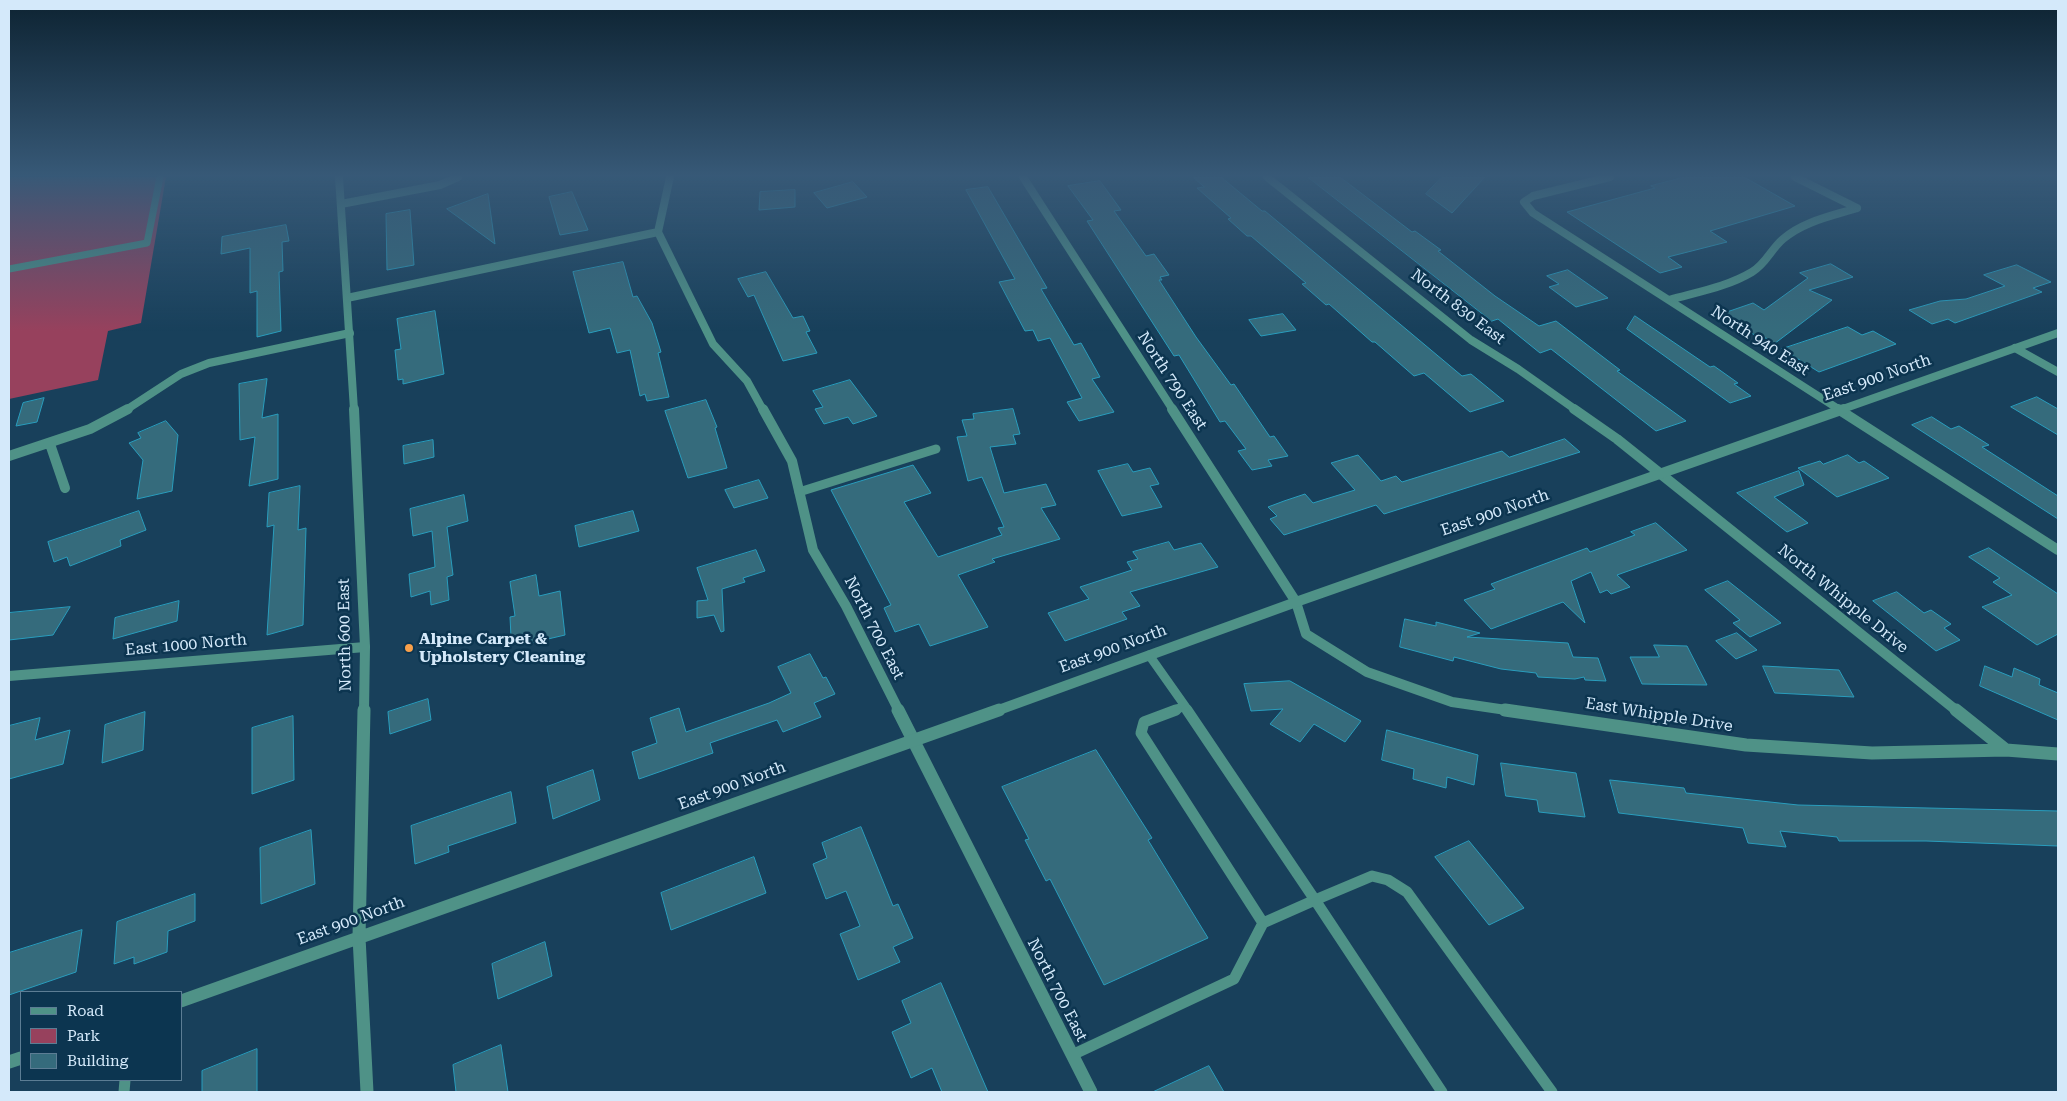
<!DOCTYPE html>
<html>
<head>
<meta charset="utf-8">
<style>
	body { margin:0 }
	#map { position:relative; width:2067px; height:1101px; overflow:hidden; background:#18405b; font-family:"Roboto Serif",serif }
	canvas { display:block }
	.frame { position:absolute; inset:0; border:10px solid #d4e9fa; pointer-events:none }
	.legend { position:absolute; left:20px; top:991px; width:162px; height:90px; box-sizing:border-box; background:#0c3550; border:1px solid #5c7d94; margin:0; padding:6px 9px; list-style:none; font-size:15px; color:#d4e9fa }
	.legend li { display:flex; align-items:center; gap:10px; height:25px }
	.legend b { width:25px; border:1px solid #5c7d94 }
</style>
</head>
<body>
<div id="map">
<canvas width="2067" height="1101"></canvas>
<div class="frame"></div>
<ul class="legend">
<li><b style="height:6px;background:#4f9287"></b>Road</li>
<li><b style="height:14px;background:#97415d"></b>Park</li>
<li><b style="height:14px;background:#356b7c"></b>Building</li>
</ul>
</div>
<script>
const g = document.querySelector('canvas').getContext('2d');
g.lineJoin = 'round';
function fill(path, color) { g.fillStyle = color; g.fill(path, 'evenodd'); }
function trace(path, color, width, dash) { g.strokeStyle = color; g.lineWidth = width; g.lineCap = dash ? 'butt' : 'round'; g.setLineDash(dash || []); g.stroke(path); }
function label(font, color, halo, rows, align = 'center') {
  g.font = font + ' "Roboto Serif",serif'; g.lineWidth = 5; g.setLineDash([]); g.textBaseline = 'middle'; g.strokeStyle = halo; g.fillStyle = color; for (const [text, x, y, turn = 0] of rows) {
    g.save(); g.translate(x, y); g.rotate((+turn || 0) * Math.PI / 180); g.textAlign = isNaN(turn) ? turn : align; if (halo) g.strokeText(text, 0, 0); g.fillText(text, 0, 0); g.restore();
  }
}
fill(new Path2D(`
	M9,177H166L141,323L108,331L98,380L9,399Z`), '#97415d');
const building = new Path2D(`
	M1193,177H1221L1262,211H1265L1462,376L1471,374L1504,401L1470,412L1424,373L1414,376L1375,342H1372L1329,304L1326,305L1302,284L1306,283L1251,236H1247L1228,219L1231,218L1197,188L1204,187Z
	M1308,177H1340L1412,232L1415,231L1441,250L1438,251L1495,296L1539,326L1556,321L1620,370L1617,371L1686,421L1656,431L1551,349L1540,353L1498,319L1492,321Z
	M1442,177H1485L1452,213L1426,194Z
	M1685,177H1744L1795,206L1710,231L1727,242L1668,257L1682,267L1660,273L1567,212L1655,188L1651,186Z
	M1100,181L1121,210L1114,211L1146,256L1154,254L1169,275L1160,277L1162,280H1159L1196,337L1231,385L1234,384L1270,437L1274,436L1288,456L1268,460L1272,466L1252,470L1238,451L1246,449L1225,421L1220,422L1179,355L1174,356L1087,221L1093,220L1068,186Z
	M853,182L867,197L827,208L814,193Z
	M988,187L1047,288L1041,289L1074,345L1081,343L1100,377L1092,379L1114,412L1079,421L1067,402L1082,398L1050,338L1038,341L1033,330L1025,331L999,282L1015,279L966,190Z
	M795,190V207L759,210L760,192Z
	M572,192L588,230L560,235L549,197Z
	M488,194L495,244L447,209Z
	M410,210L414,265L387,270L386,214Z
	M286,225L289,241L282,242L283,271L279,272L281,331L257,337V291L250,293V248L221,254L222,237Z
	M623,262L633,297L637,296L652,323L661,352L658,353L669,397L647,401L645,394L640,396L630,350L617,353L610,328L589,333L573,272Z
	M1831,264L1853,277L1809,290L1832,300L1774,344L1764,337L1761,339L1721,314L1753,303L1764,310L1808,278L1800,273Z
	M2017,265L2051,282L2033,288L2042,292L1955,323L1948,319L1932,324L1909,310L1940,301L1966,299L2005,286L1984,275Z
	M1568,270L1608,298L1576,307L1549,287L1559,284L1547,276Z
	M766,272L793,318L803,316L810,331L806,332L817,353L783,361L754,295L748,297L738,279Z
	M435,311L444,374L403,384V379L398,380L395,350L401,349L397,319Z
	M1283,314L1296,330L1261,336L1249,320Z
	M1635,316L1710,367L1714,366L1738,383L1734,384L1751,396L1730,403L1627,329Z
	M1848,327L1862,335L1873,331L1896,344L1819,372L1782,349Z
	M267,379L262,418L278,414V479L249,486L255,437L240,440L239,384Z
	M850,380L877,416L853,424L848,417L824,424L815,409L823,407L813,391Z
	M2037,397L2058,409V435L2011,407Z
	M44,398L37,422L16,426L23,403Z
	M706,400L717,427L715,428L727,468L688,478L665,411Z
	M1013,409L1020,434L1013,435L1016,444L990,447L1004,493L1046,484L1056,505L1041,508L1060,539L992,559L995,562L958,575L988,627L930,646L919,624L895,632L884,608L891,605L831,490L913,465L931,493L904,502L938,557L1002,535L998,528L1004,527L982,477L968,481L957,437L967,436L962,420L974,419L973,414Z
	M1932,417L1951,429L1959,426L1989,445L1982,447L2058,496V519L1912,425Z
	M166,421L178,435L172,491L137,499L143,460L129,443L141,438L138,433Z
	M1565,439L1580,452L1384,514L1376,505L1284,535L1270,519L1277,516L1268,507L1284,501L1305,494L1313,503L1355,490L1331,463L1358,455L1381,481L1396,476L1402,482L1502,451L1509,457Z
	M433,440L434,457L404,464L403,446Z
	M1848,455L1859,463L1864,461L1889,478L1837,497L1798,468L1820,461L1823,464Z
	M1128,464L1133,472L1150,468L1159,484L1150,486L1162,507L1122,516L1098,471Z
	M1799,471L1804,485L1774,497L1808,523L1787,532L1737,493Z
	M759,480L768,498L734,508L725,490Z
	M300,486L298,530L306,528L303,625L267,635L274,525L267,527L269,493Z
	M464,495L468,521L447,527L453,575L447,577L449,600L431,605L430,591L411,597L409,574L435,567L432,531L413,536L410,509Z
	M139,511L146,530L120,540L121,546L70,566L67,557L54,562L48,542Z
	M633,511L639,531L579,547L575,526Z
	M1656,523L1687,550L1617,575L1630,587L1611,594L1607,590L1600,593L1591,572L1571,581L1585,623L1563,602L1491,629L1464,600L1495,589L1491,584L1587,548L1590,552L1635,535L1631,532Z
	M1169,542L1174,550L1201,543L1218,567L1130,592L1140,606L1122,612L1127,619L1065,641L1048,613L1089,599L1080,587L1132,570L1127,562L1138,559L1133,552Z
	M1989,548L2058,594V634L2037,645L1982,607L2012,595L1993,582L2000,578L1969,557Z
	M756,550L765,571L743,578L745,582L722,589L724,631L721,632L714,615L697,618V601L708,600L697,568Z
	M536,575L539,596L560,591L565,635L531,643L530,633L511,637L510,617L515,616L510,582Z
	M1728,581L1781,623L1750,637L1733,623L1740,620L1705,590Z
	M1897,592L1924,613L1931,610L1951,624L1944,628L1960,640L1936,651L1873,601Z
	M179,601L177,621L113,639L115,618Z
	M70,607L53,635L9,640V613Z
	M1405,619L1436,626V622L1480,633L1467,637L1568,643L1573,657L1598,658L1606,681L1585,680L1584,677L1575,679L1538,677L1536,673L1501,669L1454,657L1453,661L1400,647Z
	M1737,633L1757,650L1736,659L1716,641Z
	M1654,645L1687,646L1707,685L1642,684L1630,657H1659Z
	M810,654L823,678L826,677L835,694L814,703L821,717L783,732L777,720L710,743L713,753L639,779L632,752L657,743L650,718L679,708L686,732L769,703L791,693L778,667Z
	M1763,666L1839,670L1854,697L1775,693Z
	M1985,666L2012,677L2014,668L2040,679L2039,685L2058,693V720L1980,686Z
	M1290,681L1361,721L1345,742L1314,724L1300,742L1270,724L1283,709L1251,711L1244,684Z
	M428,699L431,720L390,734L388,712Z
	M145,712L143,750L102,763L105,725Z
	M293,716L294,780L252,794V728Z
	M40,718L35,740L70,730L63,764L9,779V726Z
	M1387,730L1478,755L1474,785L1447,777L1446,788L1413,779L1414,769L1382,760Z
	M1096,750L1152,838L1148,840L1208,938L1104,985L1050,879L1046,881L1025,840L1029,839L1002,787Z
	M1501,763L1576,773L1585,817L1539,812L1537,800L1506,796Z
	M593,770L600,800L553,819L547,787Z
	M1610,780L1684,788L1686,793L1798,805L2058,811V846L1926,841H1839L1837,837L1780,831L1786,847L1748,843L1743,828L1619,813Z
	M511,792L516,823L448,846L449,852L415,864L411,826Z
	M861,827L893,906L898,904L913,938L893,947L900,962L858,980L840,934L860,926L846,891L826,899L813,864L827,858L822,843Z
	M311,830L315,884L261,904L260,848Z
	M1469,841L1524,908L1489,925L1435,857Z
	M754,857L766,893L671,930L661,893Z
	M195,894V921L168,931L167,952L134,964V957L114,964L117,922Z
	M82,930L76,972L9,995V953Z
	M545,942L552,976L498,999L492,964Z
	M941,983L988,1092H942L932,1068L911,1078L892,1032L911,1023L902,1001Z
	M501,1045L508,1092H456L453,1065Z
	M257,1049V1092H202V1071Z
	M1209,1066L1224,1092H1153Z`);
fill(building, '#356b7c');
trace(building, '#299dbd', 1);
trace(new Path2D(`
	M9,269L147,243L160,177`), '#4f9287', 7);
trace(new Path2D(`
	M799,492L936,449
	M1149,655L1185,706L1172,711
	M1185,706L1188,711`), '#4f9287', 9);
trace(new Path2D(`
	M1187,710L1315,900L1263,923
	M1072,1055L1234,979L1263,923L1141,733L1144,722L1176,710
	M124,1092L125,1080
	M1442,1092L1315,900L1372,876L1388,880L1407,892L1552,1092`), '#4f9287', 11);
trace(new Path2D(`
	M670,177L658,232L713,344L747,381L763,410
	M1023,177L1173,410
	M1267,177L1471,340L1518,369L1576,410
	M1610,177L1533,196L1524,202L1533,213L1840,410
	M1795,177L1857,208
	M341,204L440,185L458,177
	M347,298L658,232
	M1669,300C1697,292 1727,287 1752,272C1766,264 1771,249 1783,239C1804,221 1832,216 1857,208
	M2015,348L2058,372
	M126,410L181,374L209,363L350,333`), '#4f9287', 8);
trace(new Path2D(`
	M763,409L792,461L813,550L846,606L899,711
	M1172,409L1296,602L1306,634L1367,672L1452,702L1513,711
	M1574,409L1617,439L1957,711
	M1838,409L2058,550
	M50,444L65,488
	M9,456L90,429L128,409
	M9,676L365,647`), '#4f9287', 10);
trace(new Path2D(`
	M898,710L1091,1092
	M1505,710L1746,745L1872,753L2006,750L2058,754
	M1956,710L2006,750`), '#4f9287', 13);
trace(new Path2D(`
	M339,177L354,410
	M1840,410L2058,333`), '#4f9287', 8);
trace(new Path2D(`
	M354,409L365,647L364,711
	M996,711L1296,602L1844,409`), '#4f9287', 10);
trace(new Path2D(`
	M364,710L359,937L367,1092
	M181,1001L999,710
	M9,1062L21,1058`), '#4f9287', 13);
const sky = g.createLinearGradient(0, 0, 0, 331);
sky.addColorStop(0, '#0d2332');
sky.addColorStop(0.53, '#375977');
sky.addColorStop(1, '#37597700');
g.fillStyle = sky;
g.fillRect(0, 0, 2067, 331);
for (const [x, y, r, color] of [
	[409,648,5,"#f8a04b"]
]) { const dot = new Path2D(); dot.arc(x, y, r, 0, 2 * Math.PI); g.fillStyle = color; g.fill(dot); trace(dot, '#0c3550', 2); }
label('16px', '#d4e9fa', '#0c3550', [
	["North 830 East",1458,307,37],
	["North 940 East",1760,341,33],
	["East 900 North",1877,378,-19],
	["North 790 East",1172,381,57],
	["East 900 North",1495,513,-19],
	["North Whipple Drive",1843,599,39],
	["North 700 East",874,628,63],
	["North 600 East",345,635,-91],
	["East 1000 North",186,645,-5],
	["East 900 North",1113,649,-20],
	["East Whipple Drive",1659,715,9],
	["East 900 North",732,786,-20],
	["East 900 North",351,921,-20],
	["North 700 East",1057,990,63]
]);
label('bold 16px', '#d4e9fa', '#0c3550', [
	["Alpine Carpet &",419,639],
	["Upholstery Cleaning",419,657]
], 'left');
</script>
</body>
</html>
